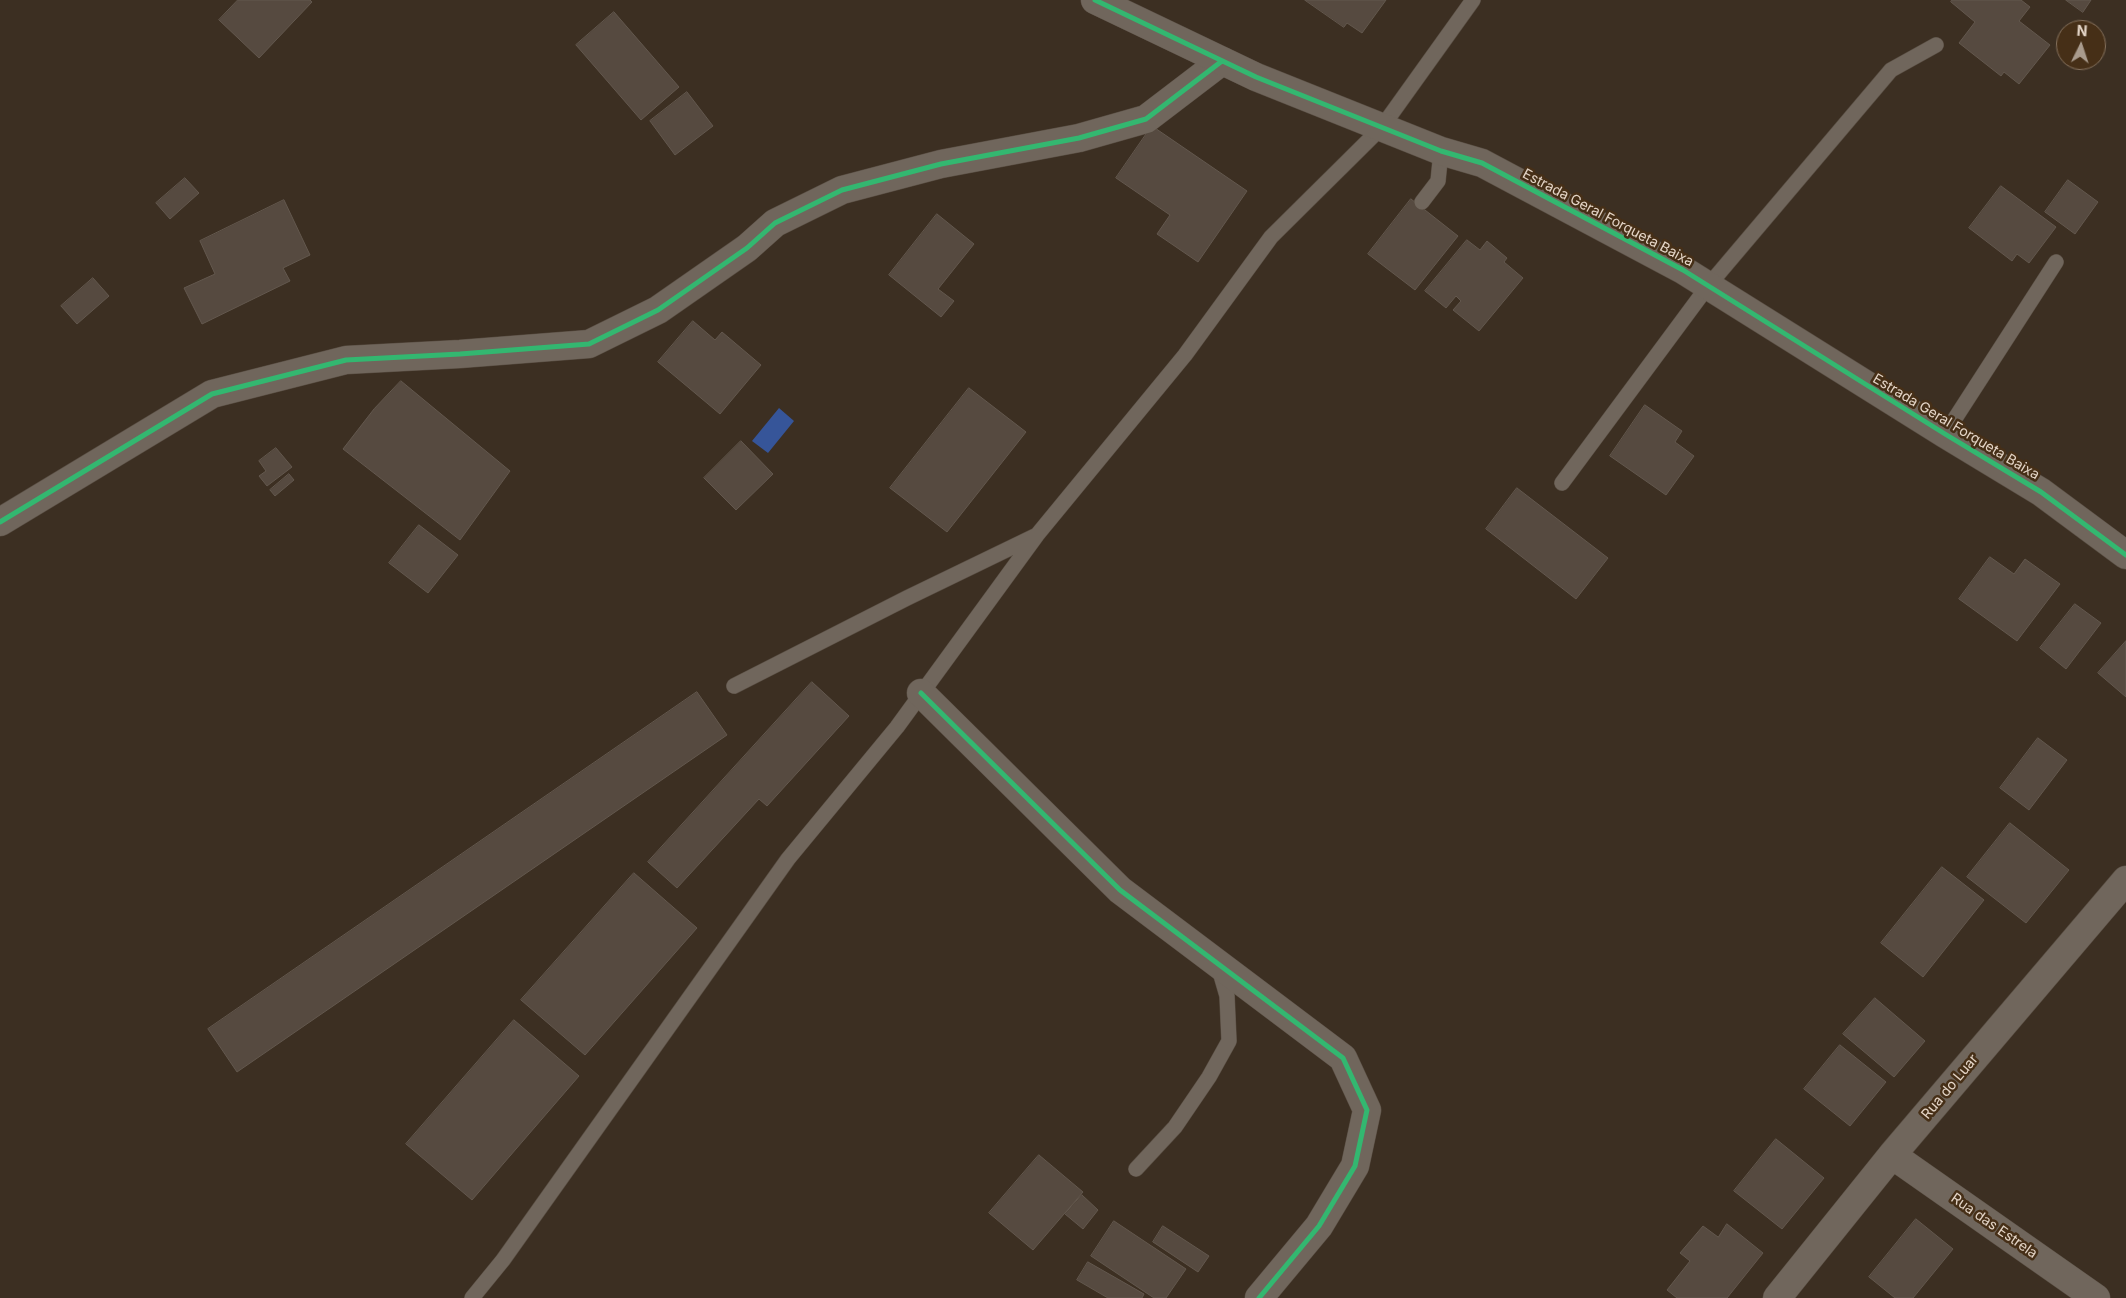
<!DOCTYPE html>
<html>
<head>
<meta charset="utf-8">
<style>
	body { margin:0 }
	#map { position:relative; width:2126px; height:1298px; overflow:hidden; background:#3c2f22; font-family:Inter,sans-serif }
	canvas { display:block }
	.north { position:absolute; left:2056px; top:20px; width:50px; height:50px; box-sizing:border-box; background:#462f17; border:1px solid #85715d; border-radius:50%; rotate:4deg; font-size:14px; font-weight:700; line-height:20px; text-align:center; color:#e4d5c7 }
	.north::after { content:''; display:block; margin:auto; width:18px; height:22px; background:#a99b8d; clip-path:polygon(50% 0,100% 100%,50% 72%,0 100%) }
</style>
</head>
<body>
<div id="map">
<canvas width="2126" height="1298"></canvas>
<div class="north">N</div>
</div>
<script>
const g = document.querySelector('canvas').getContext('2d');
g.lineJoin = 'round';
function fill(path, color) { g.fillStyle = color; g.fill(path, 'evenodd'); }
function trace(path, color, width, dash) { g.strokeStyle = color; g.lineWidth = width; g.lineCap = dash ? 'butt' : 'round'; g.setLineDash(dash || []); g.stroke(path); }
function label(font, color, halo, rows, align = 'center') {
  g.font = font + ' Inter,sans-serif'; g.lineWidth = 5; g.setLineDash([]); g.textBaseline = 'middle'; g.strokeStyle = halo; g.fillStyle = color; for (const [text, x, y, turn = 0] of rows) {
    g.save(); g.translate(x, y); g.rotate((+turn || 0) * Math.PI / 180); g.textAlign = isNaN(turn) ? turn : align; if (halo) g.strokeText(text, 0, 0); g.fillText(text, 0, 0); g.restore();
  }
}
fill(new Path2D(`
	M779,408L794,421L768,453L752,441Z`), '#365599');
const building = new Path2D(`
	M238,0H310L312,2L259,58L219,20Z
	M1305,0H1386L1362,33L1347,23L1344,27Z
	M1952,0H2021L2030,7L2019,21L2050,45L2019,84L2004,72L2001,76L1959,43L1975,22L1951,2Z
	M2066,0H2091L2083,12Z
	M614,12L679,87L641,120L576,45Z
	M687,92L713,126L675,155L650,121Z
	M1152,126L1247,191L1198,262L1157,234L1170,215L1116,178Z
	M185,178L199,193L170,219L156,203Z
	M2068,180L2098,202L2075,234L2045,212Z
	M2001,186L2056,227L2029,263L2017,254L2012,261L1969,228Z
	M1411,199L1458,236L1415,290L1368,254Z
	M284,200L310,255L283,268L290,281L202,324L184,288L215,274L200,241Z
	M937,214L974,244L938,289L954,301L941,317L889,275Z
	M1467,240L1480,250L1487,241L1507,258L1504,262L1523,278L1479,331L1453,310L1461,301L1456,296L1446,308L1425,291Z
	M93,278L109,296L77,324L61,306Z
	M693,321L715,340L722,332L761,365L720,414L658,362Z
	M401,381L510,471L460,540L343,449L374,409Z
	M969,388L1026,432L947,532L890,488Z
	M1645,405L1682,431L1675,442L1694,456L1666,495L1610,456Z
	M741,441L773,474L736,510L704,478Z
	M276,448L292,467L267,486L259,476L266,471L259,461Z
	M289,474L294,480L275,496L270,490Z
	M1517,488L1608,558L1576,599L1486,529Z
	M419,525L458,555L428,593L389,563Z
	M1990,557L2014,574L2025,559L2060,584L2017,641L1959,599Z
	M2075,604L2101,623L2066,669L2040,648Z
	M2126,641V697L2098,673Z
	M812,682L849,716L767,806L759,799L677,888L648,862Z
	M697,692L727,735L237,1072L208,1029Z
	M2038,738L2067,760L2029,810L2000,788Z
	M2010,823L2069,870L2026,923L1967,877Z
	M1942,867L1984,900L1923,977L1881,943Z
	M634,873L697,928L585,1055L521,1000Z
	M1875,998L1925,1041L1894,1077L1843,1034Z
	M514,1020L579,1076L472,1200L406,1144Z
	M1840,1045L1886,1082L1850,1126L1804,1089Z
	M1776,1139L1824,1178L1782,1229L1734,1191Z
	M1039,1155L1083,1192L1033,1250L989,1213Z
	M1082,1195L1098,1210L1083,1229L1065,1214Z
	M1916,1219L1953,1249L1913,1298H1895L1869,1277Z
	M1114,1221L1186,1269L1166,1298H1154L1091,1256Z
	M1727,1224L1763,1253L1727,1298H1677L1667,1290L1690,1261L1680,1253L1703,1226L1718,1237Z
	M1163,1226L1209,1256L1198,1272L1153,1242Z
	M1088,1262L1144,1294L1142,1298H1108L1077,1280Z`);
fill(building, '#564a40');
trace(building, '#63584e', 1);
const service = new Path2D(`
	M1422,202L1438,181L1441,151
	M1945,434L2056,262
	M1562,483L1708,286L1891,70L1936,45
	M734,686L907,598L1035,536
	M1136,1169L1175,1127L1209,1077L1229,1041L1227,996L1218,965
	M472,1298L503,1260L788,859L897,727L1037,535L1185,355L1271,237L1382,127L1473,0`);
const minor = new Path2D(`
	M0,522L212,394L346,360L460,354L589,344L658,310L747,248L775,223L842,190L941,164L1079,138L1146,119L1222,61
	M921,693L1120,890L1343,1058L1367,1110L1355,1166L1319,1226L1259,1298
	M1892,1155L2096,1298
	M1777,1298L1892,1155L2126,880`);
const tertiary = new Path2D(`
	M1095,0L1256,77L1441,151L1482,163L1683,270L1945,434L2041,492L2126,555`);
trace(service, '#584d42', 16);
trace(minor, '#584d42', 29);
trace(tertiary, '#584d42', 29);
trace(service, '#70665c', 15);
trace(minor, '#70665c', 28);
trace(tertiary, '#70665c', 28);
trace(new Path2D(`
	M1095,0L1256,77L1441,151L1482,163L1683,270L1945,434L2041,492L2126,555
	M0,522L212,394L346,360L460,354L589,344L658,310L747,248L775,223L842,190L941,164L1079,138L1146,119L1222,61
	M921,693L1120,890L1343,1058L1367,1110L1355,1166L1319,1226L1259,1298`), '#33b770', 5);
label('14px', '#e4d5c7', '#462f17', [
	["Estrada Geral Forqueta Baixa",1608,218,28],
	["Estrada Geral Forqueta Baixa",1956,427,31],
	["Rua do Luar",1950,1087,-50],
	["Rua das Estrela",1994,1226,35]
]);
</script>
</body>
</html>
